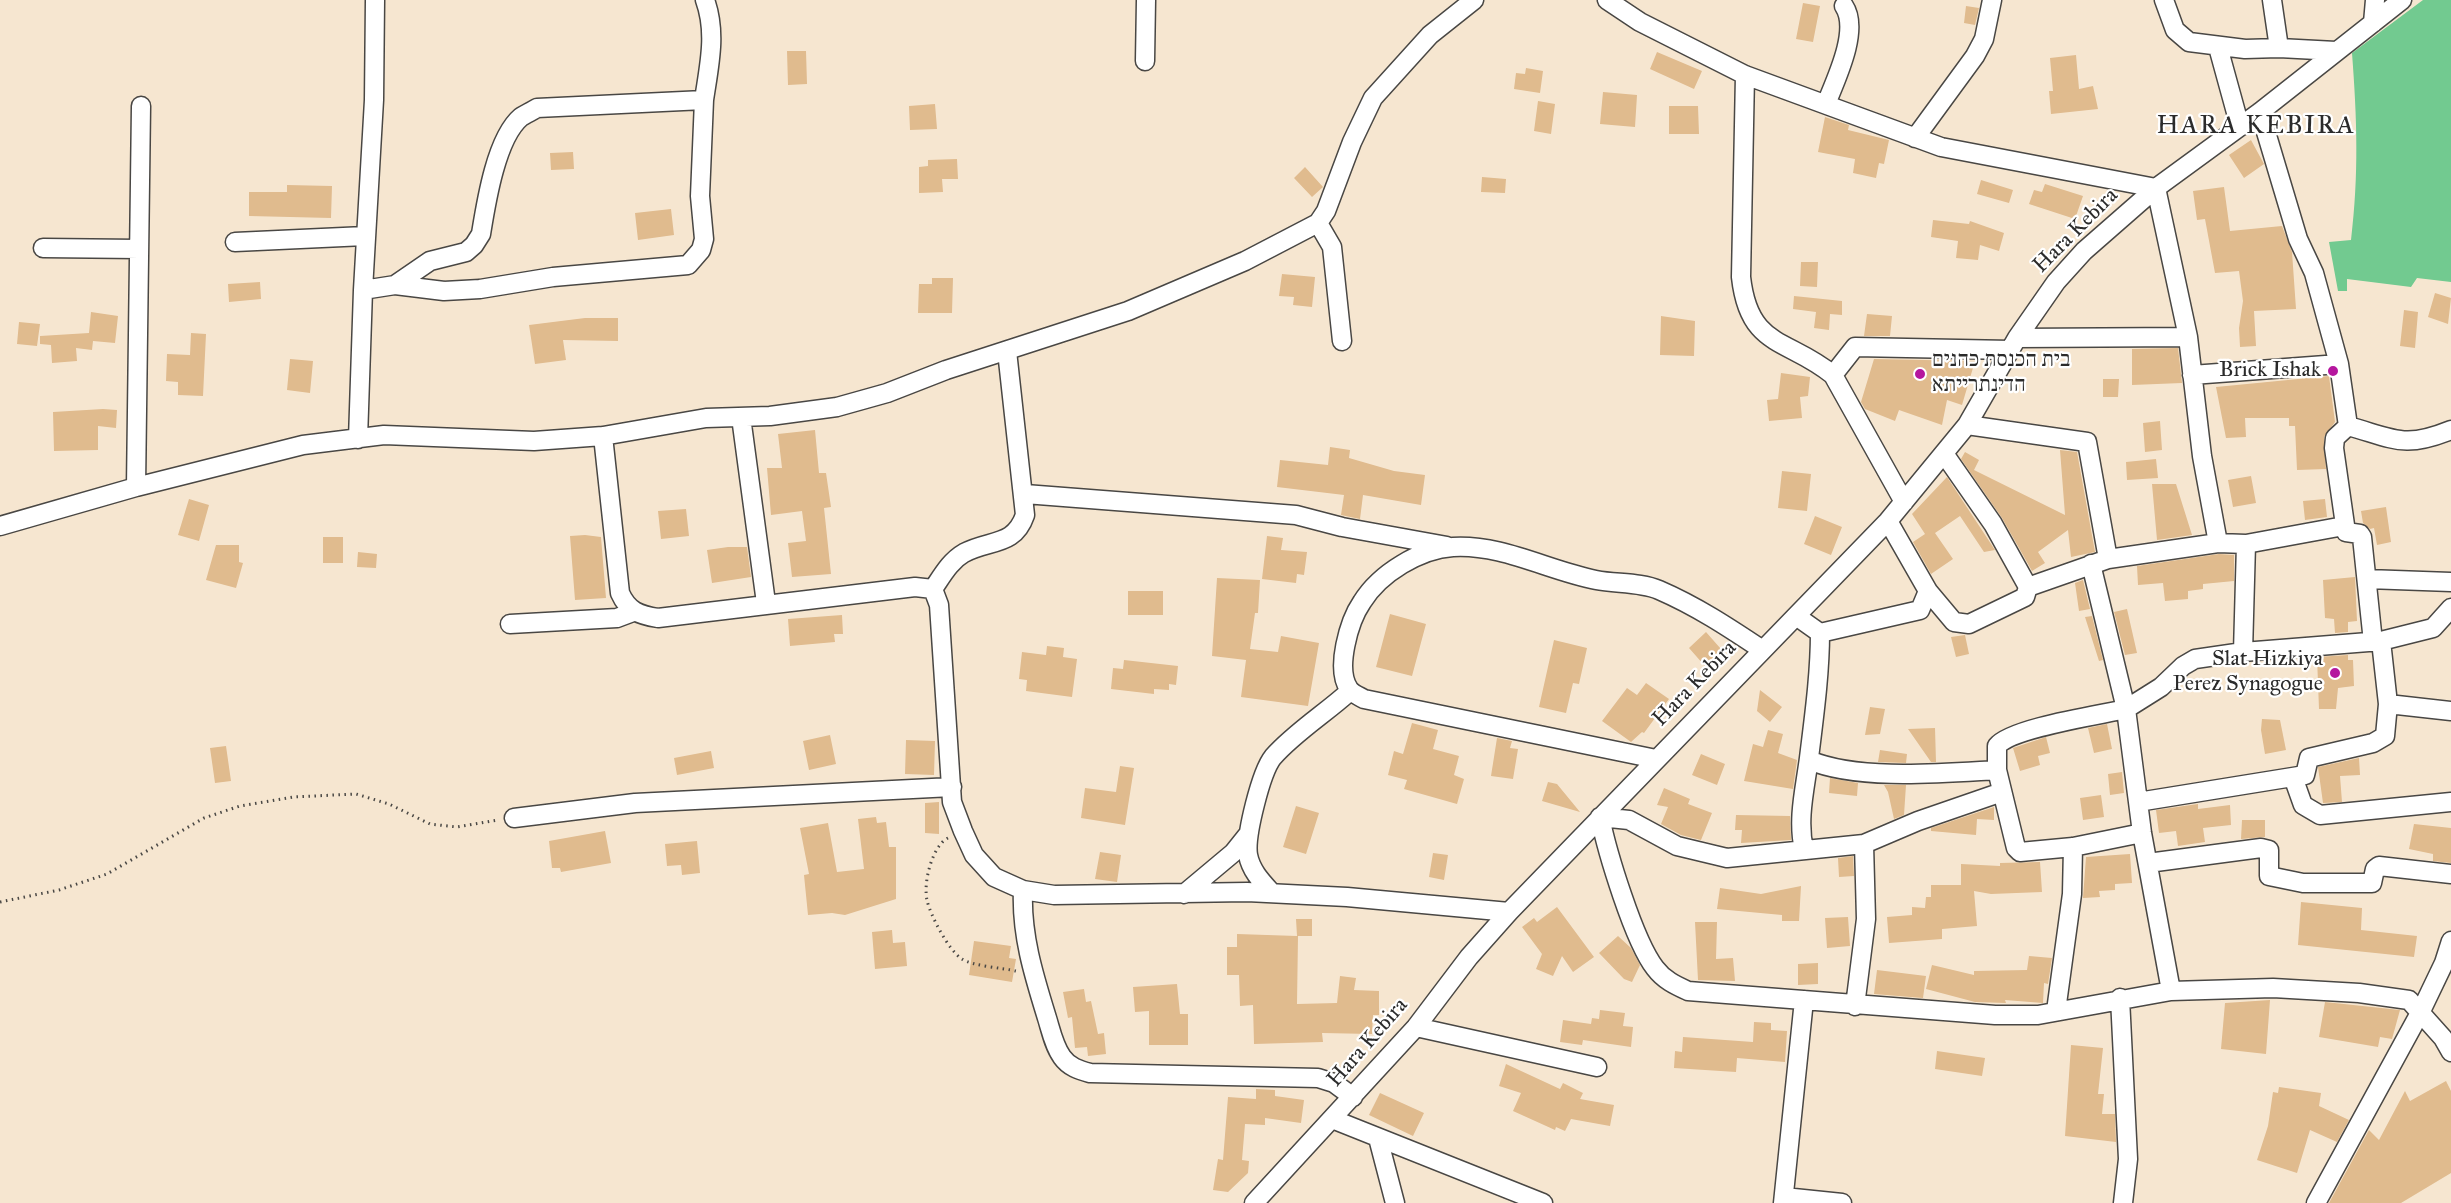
<!DOCTYPE html>
<html>
<head>
<meta charset="utf-8">
<style>
	body { margin:0 }
	canvas { display:block; background:#f6e6d0 }
</style>
</head>
<body>
<canvas width="2451" height="1203"></canvas>
<script>
const g = document.querySelector('canvas').getContext('2d');
g.lineJoin = 'round';
function fill(path, color) { g.fillStyle = color; g.fill(path, 'evenodd'); }
function trace(path, color, width, dash) { g.strokeStyle = color; g.lineWidth = width; g.lineCap = dash ? 'butt' : 'round'; g.setLineDash(dash || []); g.stroke(path); }
function label(font, color, halo, rows, align = 'center') {
  g.font = font + ' "IM FELL Great Primer","Frank Ruhl Libre",serif'; g.lineWidth = 4.5; g.setLineDash([]); g.textBaseline = 'middle'; g.strokeStyle = halo; g.fillStyle = color; for (const [text, x, y, turn = 0] of rows) {
    g.save(); g.translate(x, y); g.rotate((+turn || 0) * Math.PI / 180); g.textAlign = isNaN(turn) ? turn : align; if (halo) g.strokeText(text, 0, 0); g.fillText(text, 0, 0); g.restore();
  }
}
fill(new Path2D(`
	M2423,0H2451V282L2417,278L2411,287L2347,279V291H2338L2329,242L2351,240C2359,174 2357,119 2352,53Z`), '#72ca90');
fill(new Path2D(`
	M1803,3L1820,6L1813,42L1796,39Z
	M1966,6L1979,8L1975,25L1964,23Z
	M787,51H806L807,84L788,85Z
	M1657,52L1702,71L1694,89L1650,69Z
	M2076,55L2079,89L2093,86L2098,109L2051,114L2049,91H2053L2050,58Z
	M1526,68L1543,71L1540,93L1514,89L1516,73L1525,74Z
	M1603,92L1637,95L1635,127L1600,124Z
	M1538,101L1555,104L1551,134L1534,131Z
	M935,104L937,129L910,130L909,106Z
	M1669,106H1698L1699,134H1669Z
	M1825,117L1849,125L1848,130L1889,140L1884,164L1879,163L1876,178L1853,173L1855,159L1818,152Z
	M2251,140L2264,164L2244,178L2229,155Z
	M573,152L574,169L551,170L550,153Z
	M957,159L958,179H942L943,192L919,193V167L928,166V160Z
	M1305,167L1323,187L1312,197L1294,178Z
	M1482,177L1506,179L1505,193L1481,192Z
	M1981,180L2013,190L2009,203L1977,194Z
	M2045,184L2083,196L2075,219L2029,204L2034,190L2042,192Z
	M287,185L332,186L331,218L249,216V192H287Z
	M2224,187L2230,231L2282,226L2292,252L2296,309L2254,311L2256,346L2240,347L2239,328L2243,301L2239,271L2215,273L2205,219L2197,220L2193,191Z
	M671,209L674,235L638,240L635,213Z
	M1933,220L1969,224L1970,221L2004,233L1999,251L1980,245L1978,260L1956,258L1958,241L1931,237Z
	M1801,262H1818L1817,287L1800,286Z
	M1282,274L1315,277L1312,307L1293,305L1294,297L1279,296Z
	M932,278H953L952,313H918L919,284H932Z
	M260,282L261,299L229,302L228,284Z
	M2435,293L2451,298L2448,324L2428,317Z
	M1794,296L1842,301V315L1830,314L1829,330L1814,328L1816,312L1793,309Z
	M2404,310L2418,312L2415,348L2400,346Z
	M91,312L118,316L115,343L93,341L92,350L76,348L77,361L52,363L51,345L40,344V336L89,333Z
	M1867,314L1892,316L1890,336H1864Z
	M1661,316L1695,321L1694,356L1660,355Z
	M585,318H618V341L563,340L566,360L535,364L529,325Z
	M19,322L40,324L37,346L17,344Z
	M191,333L206,334L203,396L178,395V382L166,381L167,354L190,355Z
	M2178,348L2182,383L2132,385V349Z
	M290,359L313,361L310,393L287,390Z
	M1874,359L1975,361L1962,405L1947,400L1942,425L1899,410L1895,421L1865,409L1861,402Z
	M1781,373L1810,377L1808,396L1800,397L1802,418L1769,421L1767,400L1778,399Z
	M2329,376L2335,422L2324,437L2326,469L2297,470L2295,426H2289V418H2245L2246,437L2226,438L2216,387Z
	M2103,379H2119L2118,397H2103Z
	M103,409L117,410L116,428L98,426V450L54,451L53,412Z
	M2160,421L2162,450L2145,452L2143,423Z
	M815,430L819,473H826L831,507L824,508L831,574L792,577L788,543L806,541L802,511L771,515L767,468H782L778,434Z
	M1330,447L1350,450L1349,458L1394,471L1425,475L1421,505L1363,495L1360,519L1341,515L1344,495L1277,487L1280,460L1328,465Z
	M2060,450L2077,452L2095,552L2071,557L2068,530L2038,552L2045,563L2032,571L2002,518L1961,459L1965,452L1979,460L1974,470L2065,515Z
	M2156,459L2158,478L2127,480L2126,462Z
	M1782,471L1811,474L1807,511L1778,508Z
	M2251,476L2256,503L2233,507L2228,480Z
	M1947,477L1995,550L1984,552L1960,516L1935,533L1953,559L1931,574L1913,542L1925,534L1912,514Z
	M2152,484H2176L2192,535L2157,540Z
	M189,499L209,505L199,541L178,535Z
	M2325,499L2327,517L2305,520L2303,501Z
	M2386,507L2391,542L2377,545L2374,528L2370,529L2363,523L2361,511Z
	M686,509L689,536L661,539L658,511Z
	M1815,516L1842,527L1831,555L1804,544Z
	M585,535L601,537L606,598L575,600L570,536Z
	M1267,536L1283,538L1281,550L1307,552L1304,575L1297,574L1296,583L1262,579Z
	M323,537H343V563H323Z
	M216,545H239V562L243,563L236,588L206,580Z
	M728,547H747L751,577L712,583L707,550Z
	M358,552L377,554L376,568L357,567Z
	M2219,554L2234,555V581L2203,584V589L2188,591V599L2165,601L2163,583L2138,585L2137,566Z
	M2355,577L2357,621L2348,622V632L2335,633L2334,619L2325,618L2323,580Z
	M1217,578L1260,580L1258,613H1255L1250,649L1278,652L1281,636L1319,643L1308,706L1241,697L1246,660L1212,656Z
	M2083,580L2090,609L2079,611L2075,583Z
	M1128,591H1163V615H1128Z
	M2127,609L2137,653L2125,655L2114,612Z
	M1390,614L1426,624L1412,676L1376,667Z
	M842,615L843,634H834L835,642L790,646L788,619Z
	M2092,616L2103,660L2099,661L2085,617Z
	M1706,632L1728,657L1711,673L1689,648Z
	M1965,635L1969,654L1956,657L1951,637Z
	M1554,640L1587,648L1579,684L1573,683L1566,713L1539,707Z
	M1047,646L1064,648L1063,657L1077,659L1072,697L1026,691L1027,680L1019,679L1022,652L1046,655Z
	M2348,655V660H2353L2354,686L2338,688L2336,709H2319L2317,657Z
	M1124,660L1178,666L1176,685L1169,684V690L1154,689V694L1111,689L1113,668L1123,669Z
	M1646,683L1669,699L1644,733L1642,732L1631,742L1602,721L1627,688L1637,695Z
	M1760,690L1782,707L1770,722L1757,711Z
	M1870,707L1885,709L1880,734L1865,735Z
	M2262,719L2280,720L2286,750L2265,754L2261,730Z
	M1412,723L1438,730L1433,749L1459,756L1454,775L1464,779L1457,804L1404,789L1407,780L1388,775L1394,751L1403,754Z
	M2107,724L2112,749L2094,753L2088,728Z
	M1935,728L1936,762H1931L1908,729Z
	M1768,730L1783,734L1778,753L1797,760L1793,789L1744,781L1753,744L1763,747Z
	M830,735L836,764L809,770L803,741Z
	M2046,737L2050,753L2038,756L2040,765L2020,771L2013,748Z
	M1497,738L1512,741L1510,748L1518,749L1513,779L1491,776Z
	M906,740L935,741L934,775L905,774Z
	M226,746L231,781L215,783L210,748Z
	M1880,750L1907,754L1906,763L1878,762Z
	M711,751L714,768L677,775L674,758Z
	M1701,754L1725,764L1717,785L1692,775Z
	M2359,758L2360,775L2340,776L2342,802L2323,803L2318,767Z
	M1120,766L1134,768L1125,825L1081,818L1085,788L1116,792Z
	M2122,772L2124,793L2110,795L2108,774Z
	M1830,778L1858,783L1857,796L1829,793Z
	M1548,782L1557,784L1580,812L1542,801Z
	M1884,785H1906L1904,815L1894,819L1888,792Z
	M1664,788L1690,799L1688,804L1712,813L1701,840L1681,835L1661,824L1668,807L1657,805Z
	M2101,795L2104,817L2083,820L2080,798Z
	M939,802V834L925,833V803Z
	M2198,804V809L2230,805L2231,825L2203,828L2205,842L2178,846L2176,831L2159,833L2156,810Z
	M1296,806L1319,813L1306,854L1283,847Z
	M1994,807V820L1977,819L1976,835L1931,831V828Z
	M1736,815L1790,816L1791,840L1741,843L1742,830H1735Z
	M876,817L877,823L886,822L889,847H896V899L845,915L832,913L808,915L804,875L809,874L800,828L828,823L837,872L864,869L858,819Z
	M2242,820H2265V837L2241,839Z
	M2414,824L2451,828V863L2433,861V854L2409,849Z
	M605,831L611,863L561,872L560,868H552L549,841Z
	M697,841L700,873L682,875L681,865L667,866L665,844Z
	M1100,852L1121,855L1117,882L1095,879Z
	M1433,853L1448,855L1444,880L1429,877Z
	M2130,854L2132,883L2115,884V890L2099,891L2100,897L2083,898L2086,857Z
	M1853,856L1854,876L1839,877L1838,858Z
	M2040,862L2042,892L1991,894L1974,891L1977,926L1942,929V939L1889,943L1887,917L1912,915V907L1925,908L1926,897H1931V885H1961V864L2000,866V863Z
	M1801,886L1799,921H1782V915L1717,909L1720,888L1761,894Z
	M2301,902L2362,908L2361,930L2417,936L2414,957L2298,945Z
	M1557,907L1594,957L1573,972L1562,956L1553,976L1536,969L1542,954L1522,927L1534,918L1537,922Z
	M1848,917L1850,946L1827,948L1825,918Z
	M1296,919H1312V936H1298L1297,1004L1337,1003L1340,976L1356,978L1354,990L1379,991V1015H1373L1372,1034L1322,1033L1323,1042L1254,1044L1253,1005L1240,1006L1239,975H1227V947H1237V934L1297,936Z
	M1695,922H1717L1716,959L1733,958L1735,981L1698,980Z
	M892,930L893,943L905,942L907,966L875,969L872,932Z
	M1618,936L1631,948L1640,965L1632,982L1624,979L1599,953Z
	M974,941L1011,946L1009,958L1016,959L1012,982L969,975Z
	M2029,956L2052,958L2048,984L2044,983L2043,1003L2005,1000L2006,1003L1975,1002L1926,989L1932,965L1974,975V971L2027,970Z
	M1818,963V984L1798,985V964Z
	M1877,970L1926,976L1923,998L1874,994Z
	M1177,984L1180,1014H1188V1045H1149V1011L1135,1012L1133,987Z
	M1084,989L1086,1002L1091,1001L1098,1034L1104,1033L1106,1054L1088,1056L1087,1047L1075,1048L1072,1017L1068,1018L1063,992Z
	M2270,1000L2266,1054L2221,1049L2225,1003Z
	M2325,1002L2400,1010L2392,1039L2380,1037L2378,1047L2319,1037Z
	M1600,1010L1625,1013L1623,1026L1633,1027L1631,1047L1583,1040L1582,1045L1560,1042L1563,1020L1591,1024L1592,1018L1599,1019Z
	M1754,1022L1771,1023V1030L1787,1031L1785,1062L1737,1058L1736,1072L1674,1068L1675,1051L1682,1052L1683,1037L1753,1042Z
	M2071,1045L2103,1048L2098,1094H2104L2102,1114H2115L2116,1142L2065,1136Z
	M1937,1051L1985,1058L1982,1076L1935,1069Z
	M1506,1064L1560,1089L1563,1083L1583,1093L1580,1099L1614,1105L1610,1126L1571,1119L1565,1131L1556,1127L1555,1130L1513,1111L1521,1093L1499,1086Z
	M2446,1081L2451,1091V1173L2401,1203H2329L2369,1130L2379,1140L2405,1091L2410,1101Z
	M2279,1087L2321,1093L2319,1106L2349,1120L2337,1142L2310,1130L2297,1173L2257,1160L2268,1126L2273,1092L2278,1093Z
	M1256,1089L1275,1090V1096L1304,1100L1301,1123L1265,1118V1125L1245,1124L1242,1160L1249,1161L1248,1173L1228,1192L1213,1190L1218,1159L1223,1160L1228,1097L1256,1099Z
	M1380,1093L1424,1113L1413,1136L1369,1115Z`), '#e0bb8e');
const minor = new Path2D(`
	M1607,0L1640,22L1745,75L1941,147L2156,188L2188,337L2202,456L2218,543
	M2164,0L2175,30L2189,42L2245,49L2279,48L2336,51
	M2272,0L2279,48
	M2373,23L2375,0
	M2218,47L2240,127
	M1145,61L1146,0
	M1745,75L1741,277C1749,349 1788,338 1833,375L1904,502
	M1826,104C1836,79 1860,30 1844,6
	M2260,112L2298,239L2314,273L2339,364L2348,426L2335,438L2334,448L2346,532L2360,534L2362,537L2373,642
	M1915,138L1975,56L1984,39L1992,0
	M1318,223L1332,247L1342,341
	M235,242L365,236
	M43,248L139,249
	M395,285L444,291L480,289L553,277L688,265L701,250L704,239L700,196L704,100
	M363,290L374,100L375,0
	M2017,338L2188,337
	M1833,375L1855,347L2011,350
	M2192,375L2339,364
	M741,417L766,603
	M1967,425L2087,442L2108,559
	M2348,426C2395,439 2404,449 2451,430
	M603,436L620,593C628,611 639,615 658,618L915,587L933,589
	M358,439L363,290L395,285L430,261L466,252L474,245L481,234C486,203 496,138 521,117C526,114 532,111 537,108L704,100C709,66 717,33 705,0
	M136,487L141,106
	M1025,494L1296,515L1342,527L1447,546
	M1888,521L1928,591L1954,622L1969,624L2025,597L2028,587L1993,524L1945,455
	M0,526L136,487L303,445L384,435L534,441L603,436L706,418L770,416L837,407L887,393L946,370L1128,311L1245,261L1318,223L1326,211L1352,142L1373,98L1430,35L1474,0
	M2091,564L2126,709C2100,715 2011,728 1997,746V770L2016,848L2020,852L2073,847L2142,833
	M2367,579L2451,582
	M2028,587L2108,559L2218,543L2246,544L2344,526
	M933,589L939,605L952,802L963,831L974,855L994,877L1023,890L1054,895L1247,892L1347,897L1509,912
	M933,589C942,576 950,561 964,553C990,539 1014,547 1025,515L1007,351
	M1796,616L1820,633L1920,610L1928,591
	M510,624L617,618L633,612
	M2243,652L2246,544
	M2388,704L2451,711
	M1656,759L1364,699C1359,696 1353,694 1349,689C1335,669 1349,621 1362,602C1380,573 1420,549 1453,547C1502,544 1549,571 1596,580C1616,584 1640,582 1659,590C1696,606 1728,627 1761,649
	M1809,760C1858,781 1944,773 1997,770
	M2293,777L2303,805L2320,815L2451,802
	M2002,792L1918,821L1864,844L1727,858L1677,846L1629,820L1600,817C1607,852 1634,941 1655,968C1664,980 1675,985 1688,991L1995,1015H2038L2171,991L2273,988L2359,993L2409,1000L2443,1038L2451,1052
	M2138,802L2305,775L2309,758L2373,743L2385,736L2388,704L2381,641
	M514,818L635,803L952,787
	M1804,850C1797,819 1805,789 1809,758C1814,717 1820,674 1820,633
	M2148,863L2261,848L2269,850V876L2303,883H2372L2375,869L2379,866L2451,874
	M1023,890C1021,935 1034,976 1047,1018C1051,1031 1054,1046 1062,1057C1069,1067 1079,1070 1090,1073L1318,1078L1334,1083L1353,1097
	M1272,893C1262,882 1251,871 1248,855C1245,836 1261,772 1273,757C1295,732 1326,713 1350,691
	M1184,894L1233,853L1249,833
	M2171,991L2142,833L2126,709L2161,687L2183,666L2195,659L2243,652L2381,641L2433,628L2451,608
	M2120,998L2128,1159L2123,1203
	M1855,1006L1866,919L1864,844
	M2056,1011L2072,894L2073,847
	M1416,1027L1597,1067
	M1332,1119L1543,1203
	M1378,1138L1395,1203
	M1784,1197L1842,1203
	M1254,1203L1416,1027L1469,957L1509,912L1888,521L1967,425L2017,338L2056,282L2084,251L2156,188L2260,112L2402,0
	M1783,1203L1804,1000
	M2316,1203L2421,1011L2444,963L2451,941`);
trace(minor, '#494744', 21);
trace(new Path2D(`
	M948,838C932,846 923,883 927,900C930,915 949,951 962,959C972,966 1003,968 1016,971
	M0,902L59,890L107,874L204,818L240,806L293,797L356,794L389,804L430,824L457,827L498,820`), '#494744', 3, [1.5, 4.5]);
trace(minor, '#fff', 18);
for (const [x, y, r, color] of [
	[2333,371,6,"#b5179e"],
	[1920,374,6,"#b5179e"],
	[2335,673,6,"#b5179e"]
]) { const dot = new Path2D(); dot.arc(x, y, r, 0, 2 * Math.PI); g.fillStyle = color; g.fill(dot); trace(dot, '#fff', 2); }
label('22px', '#2b2b2b', '#fff', [
	["Hara Kebira",2076,231,-45],
	["Hara Kebira",1695,684,-46],
	["Hara Kebira",1368,1043,-49]
]);
label('22px', '#2b2b2b', '#fff', [
	["בית הכנסת כהנים",1932,361,"left"],
	["הדינתרייתא",1932,386,"left"],
	["Brick Ishak",2321,371],
	["Slat Hizkiya",2323,660],
	["Perez Synagogue",2323,685]
], 'right');
g.letterSpacing = '1.5px';
label('26px', '#2b2b2b', '#fff', [
	["HARA KEBIRA",2256,127]
]);
g.letterSpacing = '0px';
</script>
</body>
</html>
